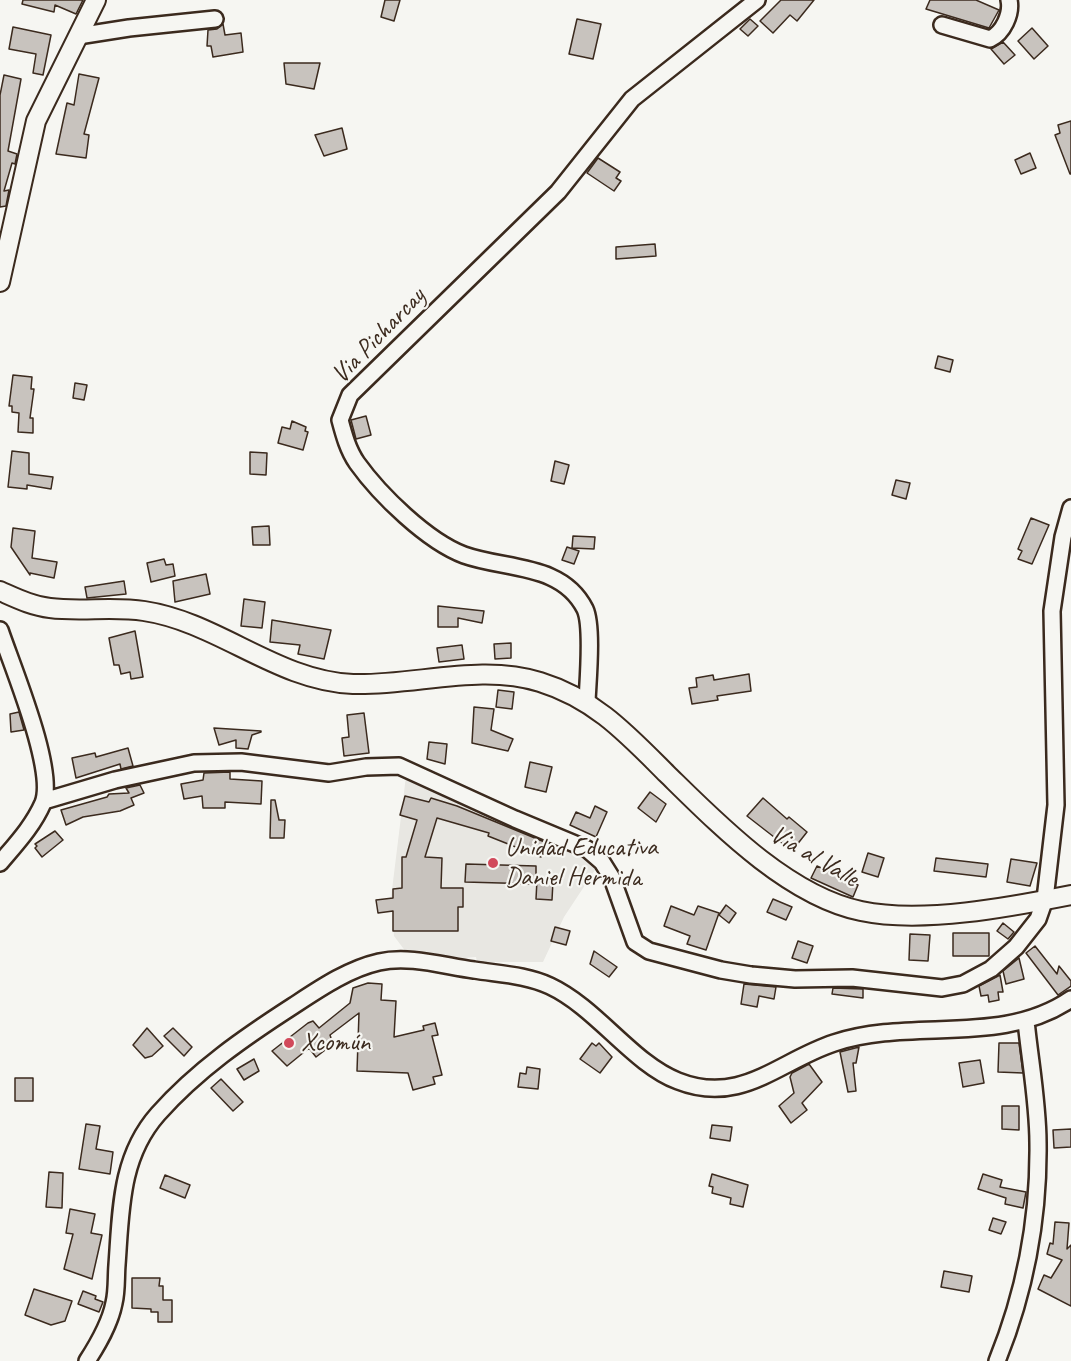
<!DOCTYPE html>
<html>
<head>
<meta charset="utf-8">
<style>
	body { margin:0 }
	canvas { display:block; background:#f6f6f2 }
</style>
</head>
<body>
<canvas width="1071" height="1361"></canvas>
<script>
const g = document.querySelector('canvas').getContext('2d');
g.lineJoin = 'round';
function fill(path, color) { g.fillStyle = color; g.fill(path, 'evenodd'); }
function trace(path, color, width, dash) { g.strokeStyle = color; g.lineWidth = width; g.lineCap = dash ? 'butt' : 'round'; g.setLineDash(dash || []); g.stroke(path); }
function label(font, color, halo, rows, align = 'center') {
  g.font = font + ' Caveat,sans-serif'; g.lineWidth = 4.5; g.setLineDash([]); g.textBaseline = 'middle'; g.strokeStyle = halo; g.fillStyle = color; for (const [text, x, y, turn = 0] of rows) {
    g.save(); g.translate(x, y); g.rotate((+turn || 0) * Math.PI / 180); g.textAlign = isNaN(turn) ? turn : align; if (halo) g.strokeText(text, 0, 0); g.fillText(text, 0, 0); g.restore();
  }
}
fill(new Path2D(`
	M406,776L586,856L595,870L564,917L543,962H477L476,957L451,959L406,952L394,936L391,898Z`), '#e8e7e2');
const building = new Path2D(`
	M23,0H83L76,14L55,5L54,12L22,4Z
	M385,0H400L394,21L381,17Z
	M781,0H814L797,21L790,15L773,33L760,21Z
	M930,0H976L999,10L989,28L926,9Z
	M577,19L601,24L593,59L569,54Z
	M750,19L758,26L748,36L740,29Z
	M223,24L225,35L241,33L243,52L213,57L211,46H207L208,30L217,29Z
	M13,27L51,35L43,75L33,73L36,54L9,49Z
	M1032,28L1048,46L1034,59L1018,41Z
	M1003,42L1015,55L1004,64L991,49Z
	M284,63H320L314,89L286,84Z
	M79,74L99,78L84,134L89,135L86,158L56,154L67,103L74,105Z
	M4,75L21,79L8,151L17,154L15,164L12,163L4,191L9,190L6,206L0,207V95Z
	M1071,121V174H1070L1055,135L1060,133L1058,125Z
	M342,128L347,149L324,156L315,135Z
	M1030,153L1036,168L1021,174L1015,160Z
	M598,158L620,172L616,178L621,181L614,191L587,173Z
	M655,244L656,256L616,259V247Z
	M938,356L953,360L950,372L935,368Z
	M13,375L32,377L31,389H34L30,418H33V433L18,432L19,413L12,412V406H9Z
	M75,383L87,385L84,400L73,398Z
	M366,416L371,435L356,439L351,420Z
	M292,421L306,427L305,431L308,432L303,450L278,443L282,427L290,429Z
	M12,451L29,453V474L53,477L51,489L27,485V489L8,487Z
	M250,452L267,453L266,475L250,474Z
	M555,461L569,465L564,484L551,481Z
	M896,480L910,483L906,499L892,495Z
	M1031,518L1049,525L1032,564L1018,559L1022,551L1018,549Z
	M269,526L270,545H253L252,527Z
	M13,528L35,531L32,558L57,562L54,578L30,573V575L11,547Z
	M573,536L595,537L594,549L572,548Z
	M567,547L579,551L574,564L562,560Z
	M164,559L166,565L173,564L175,576L151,582L147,563Z
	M206,574L210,594L175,602L173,581Z
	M124,581L126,594L87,598L85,587Z
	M244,599L265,602L262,628L241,626Z
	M438,606L484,611L482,623L458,618V627H438Z
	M272,620L331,630L324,659L298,654L300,645L270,642Z
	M135,631L143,677L131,679L130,672L121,674L119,665H114L109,638Z
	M511,643V658L495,659L494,644Z
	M462,645L464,659L439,662L437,648Z
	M749,674L751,691L717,696L718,700L692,704L689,688L697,687L696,678L713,675L714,680Z
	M498,690L514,692L512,709L496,707Z
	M474,707L494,709L491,730L513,739L508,751L472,743Z
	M19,712L24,730L11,732L10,714Z
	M364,713L369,753L344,756L342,738L349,737L347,715Z
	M214,728L261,731V732L252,735L248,749L236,748V740L219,745Z
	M429,742L447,744L445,764L427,759Z
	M128,748L133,766L121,769L120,764L76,778L72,758L95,753L96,757Z
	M530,762L552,767L546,792L525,787Z
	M230,772V779L262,781L261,804L225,802V808H203L202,796L184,799L181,784L203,780L204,773Z
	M140,785L144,793L131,798L134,805L120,811L83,817L66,825L61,810L107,797L109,794L129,793L126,788Z
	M650,792L666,804L656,822L638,808Z
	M405,796L429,802L431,798L457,806L547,843L541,857L488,836L489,833L437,818L425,857L442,858L441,888H463V907H458V931H393V911L378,913L376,900L393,898V889L402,888V857H406L417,820L400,815Z
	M763,798L787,819L789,817L807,832L792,851L747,816Z
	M271,800H275L279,820H285L284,838H270Z
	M595,806L607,812L596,837L570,825L576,812L590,818Z
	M55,831L63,840L42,857L35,848L37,846L35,844Z
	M868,853L884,858L878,877L862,872Z
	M936,858L988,864L986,877L934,871Z
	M1011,859L1037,863L1030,886L1007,882Z
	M466,864L536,866V884L465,882Z
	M817,866L858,885L853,897L811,878Z
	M537,880L553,881L552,900L536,899Z
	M773,899L792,907L786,920L767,912Z
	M726,905L736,913L729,923L719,915Z
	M671,906L694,915L698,906L719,913L706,950L687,944L690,936L664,926Z
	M1003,923L1014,932L1008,939L997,931Z
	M555,927L570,931L566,945L551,941Z
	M953,933H989V956H953Z
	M910,934L930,935L928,961L909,960Z
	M798,941L813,946L807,963L792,958Z
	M1035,946L1057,974L1059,966L1071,981V986L1058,995L1026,953Z
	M594,951L617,967L609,977L590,964Z
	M1019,958L1024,979L1006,984L1003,971Z
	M1000,975L1003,992H998L999,1000L989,1002L988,995L981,996L979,986Z
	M368,983L382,984L381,1000L396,1001L394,1037L424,1030L423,1026L435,1023L438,1035L432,1036L442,1075L433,1077L435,1084L413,1090L408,1073L357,1071L359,1013L330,1035L333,1044L316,1057L309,1048L287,1066L272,1051L308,1023L313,1021L319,1028L350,1003L353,988Z
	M744,984L776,987L774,999L759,996L757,1007L741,1004Z
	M833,988L863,989V998L832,994Z
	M147,1028L163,1046L152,1056L145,1058L133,1045Z
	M173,1028L192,1047L184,1056L164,1036Z
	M592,1043L596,1046L599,1043L612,1057L600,1073L580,1059Z
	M999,1043H1019L1023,1073L998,1072Z
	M859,1047L856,1063H853L856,1091L848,1092L840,1052Z
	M254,1059L259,1071L244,1080L237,1069Z
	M980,1060L984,1083L963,1087L959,1063Z
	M809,1064L822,1082L802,1103L807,1110L791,1123L779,1106L794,1093L790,1077L792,1073Z
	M527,1067L540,1069L538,1089L518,1087L520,1073L526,1074Z
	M15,1078H33V1101H15Z
	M221,1079L243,1102L233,1111L211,1088Z
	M1002,1106H1019V1130L1002,1129Z
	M86,1124L100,1126L96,1149L113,1152L110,1174L79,1169Z
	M712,1125L732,1127L730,1141L710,1138Z
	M1071,1129V1147L1054,1148L1053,1130Z
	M49,1172L63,1173L62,1208L46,1207Z
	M712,1174L748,1185L743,1207L730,1204L731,1198L712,1193L713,1187L709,1186Z
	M983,1174L1002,1180L1000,1187L1026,1192L1023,1208L1005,1204L1006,1198L978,1189Z
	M165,1175L190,1185L185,1198L160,1188Z
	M70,1209L95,1214L91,1233L102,1235L92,1279L64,1269L73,1234L66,1233Z
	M993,1218L1006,1222L1001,1234L989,1230Z
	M1055,1222L1069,1223L1067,1249L1071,1245V1306L1038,1289L1044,1275L1051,1278L1062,1260L1047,1254L1050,1243L1053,1244Z
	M944,1271L972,1276L969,1292L941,1287Z
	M132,1278H160L159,1286H163V1300H172V1322H158V1312H151V1309L132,1308Z
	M34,1289L72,1301L65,1321L51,1325L25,1315Z
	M83,1291L96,1296L95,1299L103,1302L99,1312L78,1304Z`);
fill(building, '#c8c3be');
trace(building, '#3b2a1e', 1.5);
const minor = new Path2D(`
	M942,25L990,39C1003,33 1012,14 1009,0
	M78,36L129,28L215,19
	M0,630C12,666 56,770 43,803C33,826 16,844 0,863
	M587,701C588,680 593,626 585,609C562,563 506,570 464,555C427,541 380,495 357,463C348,450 344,435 340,420L350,395L558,192L632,99L757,0
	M44,801L115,780L194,763L241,762L329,773L366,767L399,766L515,819L587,849L602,862L612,878L635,942L649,951L721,970L751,975L795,979L852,978L942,988L963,984L991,969L1016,947L1038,919L1045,899L1056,805L1052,611L1063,537L1071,508
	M87,1361C98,1344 110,1324 114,1303C117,1291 116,1277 117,1265C121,1210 120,1157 158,1114C197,1070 245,1037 293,1006C319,989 348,969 379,962C409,955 444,966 474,970C499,974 527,975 550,986C597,1008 633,1064 678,1081C741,1106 779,1061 834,1043C912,1017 1001,1047 1071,999
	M997,1361C1025,1292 1039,1218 1038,1143C1038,1103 1030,1061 1026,1021`);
const major = new Path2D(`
	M0,282L36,121L96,0
	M0,591C16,598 32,606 50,608C81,612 113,606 144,611C218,622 277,681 353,684C414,686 481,663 540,682C595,699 627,734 667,774C718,824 788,896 861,911C922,924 1010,907 1071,895`);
trace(minor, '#3b2a1e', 20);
trace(major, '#3b2a1e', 22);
trace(minor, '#f6f6f2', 15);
trace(major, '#f6f6f2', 18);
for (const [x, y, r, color] of [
	[493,863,6,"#d1495b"],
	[289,1043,6,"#d1495b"]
]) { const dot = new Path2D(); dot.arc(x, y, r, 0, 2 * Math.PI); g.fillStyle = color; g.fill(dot); trace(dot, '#f6f6f2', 2); }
label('26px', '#3b2a1e', '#f6f6f2', [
	["Via Picharcay",379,336,-46],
	["Via al Valle",814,857,30]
]);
label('26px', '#3b2a1e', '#f6f6f2', [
	["Unidad Educativa",505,848],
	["Daniel Hermida",505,878],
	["Xcomún",301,1043]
], 'left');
</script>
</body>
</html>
